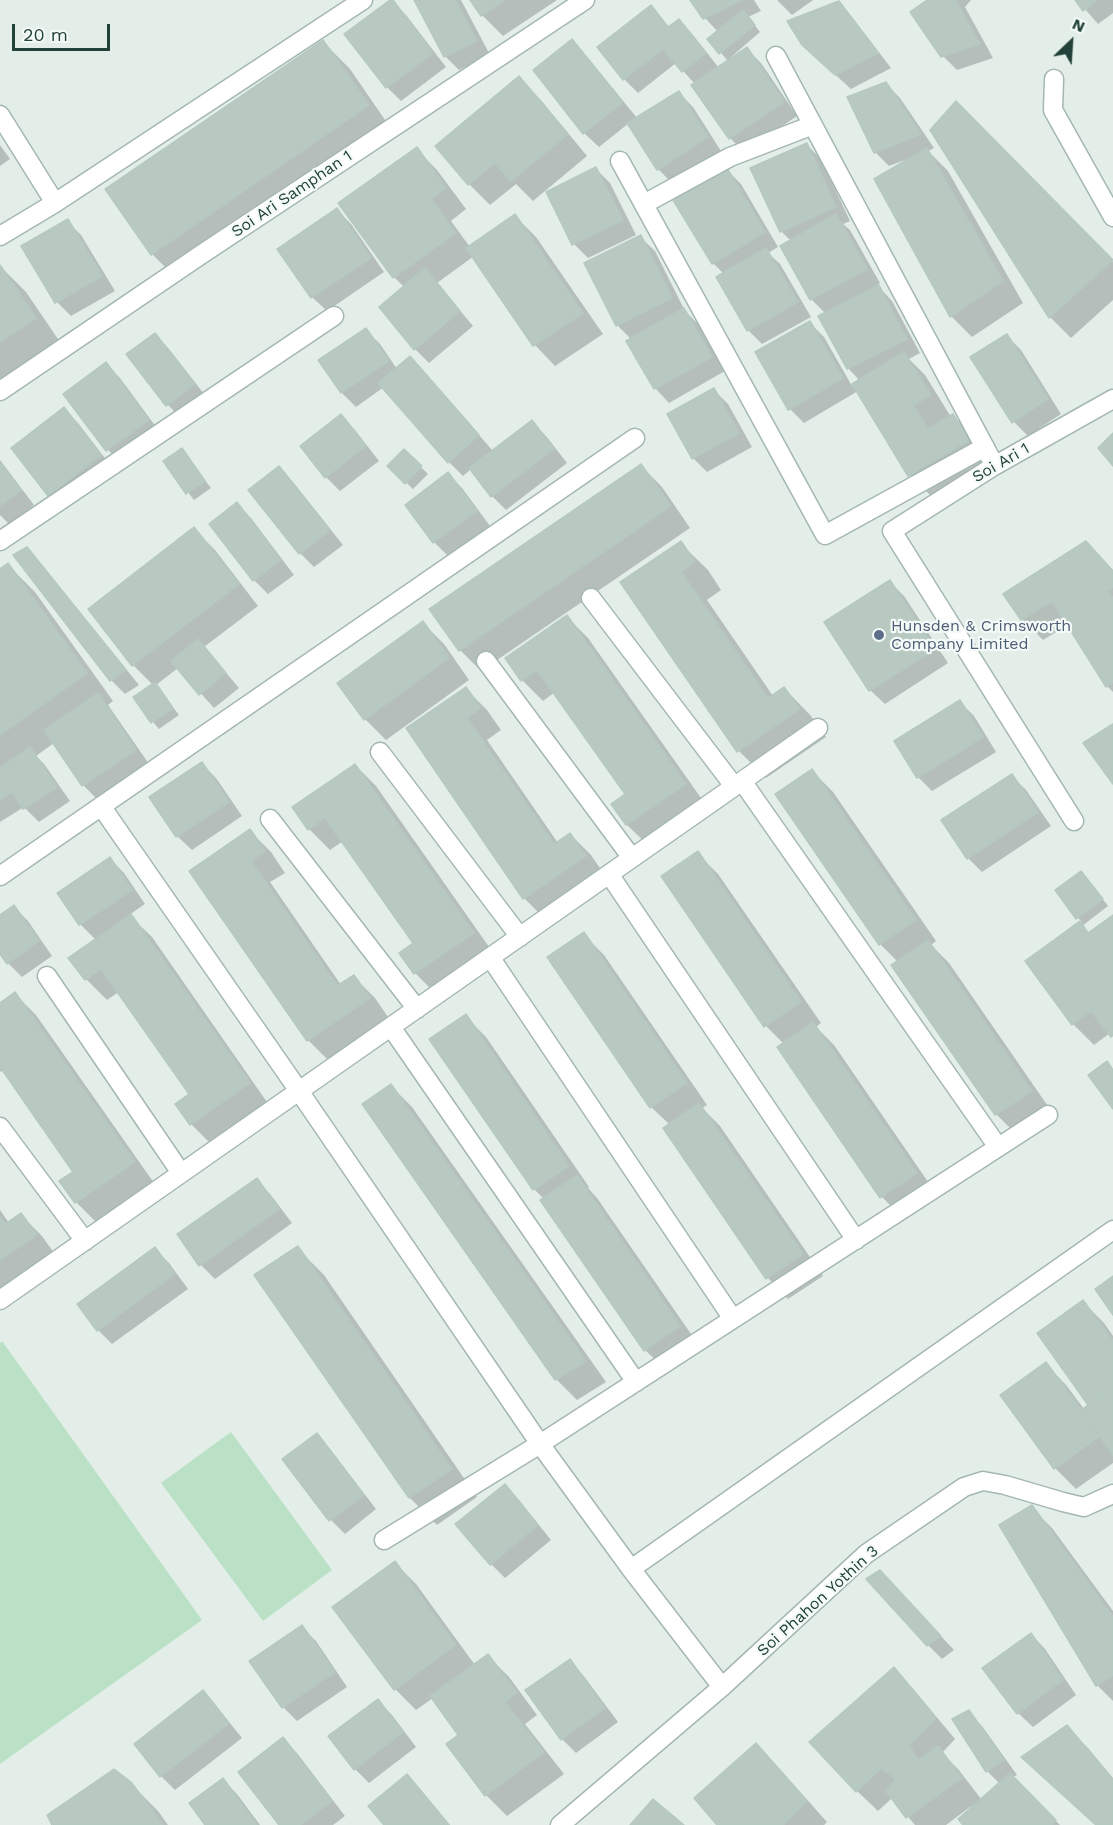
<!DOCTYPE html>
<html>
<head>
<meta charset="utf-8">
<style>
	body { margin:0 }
	#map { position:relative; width:1113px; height:1825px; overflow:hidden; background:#e3eee9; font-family:"Work Sans",sans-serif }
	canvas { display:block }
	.north { position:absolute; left:1041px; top:12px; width:60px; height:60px; -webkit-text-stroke:4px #f4faf7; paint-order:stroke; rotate:25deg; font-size:16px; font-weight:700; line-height:24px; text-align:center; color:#214139 }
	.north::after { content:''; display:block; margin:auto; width:21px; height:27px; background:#214139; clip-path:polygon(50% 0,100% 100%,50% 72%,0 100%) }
	.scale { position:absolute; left:12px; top:24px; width:98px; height:27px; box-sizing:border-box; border:3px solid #214139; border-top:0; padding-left:8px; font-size:18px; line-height:21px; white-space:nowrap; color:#214139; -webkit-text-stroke:4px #f4faf7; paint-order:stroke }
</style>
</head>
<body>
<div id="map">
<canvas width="1113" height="1825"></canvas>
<div class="north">N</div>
<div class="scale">20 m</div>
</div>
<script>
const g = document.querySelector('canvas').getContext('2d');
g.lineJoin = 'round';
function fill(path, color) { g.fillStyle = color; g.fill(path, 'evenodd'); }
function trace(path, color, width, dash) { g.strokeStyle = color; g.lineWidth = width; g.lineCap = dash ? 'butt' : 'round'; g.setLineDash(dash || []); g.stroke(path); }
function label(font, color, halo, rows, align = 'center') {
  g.font = font + ' "Work Sans",sans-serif'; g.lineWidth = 4.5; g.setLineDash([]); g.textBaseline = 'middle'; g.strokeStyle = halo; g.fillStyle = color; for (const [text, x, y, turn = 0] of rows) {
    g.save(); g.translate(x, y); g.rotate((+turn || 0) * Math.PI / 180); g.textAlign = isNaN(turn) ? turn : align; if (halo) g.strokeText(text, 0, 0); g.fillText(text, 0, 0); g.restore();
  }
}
fill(new Path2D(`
	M2,1341L202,1620L0,1764V1343Z
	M231,1432L332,1570L263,1621L161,1483Z`), '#bae1c5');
fill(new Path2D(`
	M415,0H461L490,55L459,70L445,56Z
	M472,0H557L503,36L482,15Z
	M692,0H754L761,11L748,17L760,32L730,58L731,59L747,49L761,63L797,116L744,152L730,138L695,84L676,63L638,93L624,79L651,7L670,28L679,21L693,35L719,68L728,61L709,39L718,32L705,18Z
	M777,0H813L792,15Z
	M930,0H971L965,7L993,58L957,70L943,56Z
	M1077,0H1113V13L1098,24Z
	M392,1L406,15L446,67L401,101L387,87Z
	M838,3L852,17L891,68L851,89L818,59Z
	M571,41L585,55L638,119L679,93L693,107L721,151L672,183L658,169L629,123L599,147L584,133Z
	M323,42L350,69L394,133L179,281L152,254Z
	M519,79L540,99L587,156L533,201L516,184L490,205L469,184Z
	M886,84L900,98L934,148L928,151L948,171L1023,303L972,337L951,316L876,179L906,161L905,160L889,166L875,152Z
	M956,103L1113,262V300L1071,338L1050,317L932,131Z
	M806,144L821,159L850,221L843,224L850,230L880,283L877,285L892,301L920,353L909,359L925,375L951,417L953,416L974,437L989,461L931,496L910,475L858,391L804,423L790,409L757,353L810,323L824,337L852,386L860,381L848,368L826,314L811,299L782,246L791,241L781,231Z
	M0,145L10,159L0,166Z
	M416,149L437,170L466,209L451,221L470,247L515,216L536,237L603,334L555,366L535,345L474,256L437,283L473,326L429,363L415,349L405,288L394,277L340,203Z
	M596,169L610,183L636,235L588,258L574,244Z
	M727,170L741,184L778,247L768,253L780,264L811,317L762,344L748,330L724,274L713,263Z
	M337,210L351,224L384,272L327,311L312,297L279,249Z
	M67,221L81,235L115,291L71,316L57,302Z
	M640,237L655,251L685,311L698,324L725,371L669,403L655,388L628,342L632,340L617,325Z
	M0,266L26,292L62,345L0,387Z
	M366,330L380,344L397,369L424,372L493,451L532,422L546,436L567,463L506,510L492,496L471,469L463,476L449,462L384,387L356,407L342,393L320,361Z
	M155,335L169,349L208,399L182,419L168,405Z
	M1007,336L1021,350L1061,414L1028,436L1014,422Z
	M106,364L120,378L162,435L122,464L108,450L66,394Z
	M714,390L728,404L752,447L707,472L693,458Z
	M64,409L78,423L114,470L63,509L49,495Z
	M341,416L355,430L379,461L340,491L326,477L302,446Z
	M182,450L211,488L194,500L165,462Z
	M404,451L428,474L413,489L389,466Z
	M0,460L34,505L9,524L0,515Z
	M641,466L662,487L690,528L481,671L460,650Z
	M279,468L293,482L343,545L314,567L300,553Z
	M448,474L462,488L490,526L448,556L434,542Z
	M237,504L251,518L294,575L268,594L254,580Z
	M194,529L215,550L258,606L204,647L239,688L214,708L178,668L156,685L179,715L159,729L153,722L136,697L153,685L133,665L90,609Z
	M680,543L708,570L721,590L707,600L773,696L784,688L811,716L826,737L766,778L739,751L622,582Z
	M1086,543L1113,570V692L1107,686L1068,625L1043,640L1022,619Z
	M26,549L40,563L139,685L125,694L111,680Z
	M8,565L35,592L113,701L108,705L149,764L97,799L83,785L54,743L36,756L44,764L70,801L39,822L24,807L0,822V570Z
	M890,582L904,596L948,663L885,704L870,690L826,623Z
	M567,617L588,638L706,805L648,845L627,825L613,805L627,795L555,692L543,701L522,680Z
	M423,623L444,644L469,680L386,740L365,719Z
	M466,689L487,710L501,730L487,740L558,843L570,834L591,855L606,877L545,919L524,898L408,729Z
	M960,702L974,716L996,752L932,791L918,777Z
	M202,764L216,778L242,816L192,850L177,836Z
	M355,765L376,786L494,954L436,994L415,973V944L343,841L330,850L309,829L294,807Z
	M812,771L833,792L936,941L931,945L949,963L1052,1112L1017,1135L996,1114L894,965L898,962L880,944Z
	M1012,776L1026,790L1051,826L982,872L968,858Z
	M250,831L271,852L285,873L270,882L341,985L354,977L375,998L390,1020L329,1061L308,1040L191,871Z
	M697,853L718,874L821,1023L816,1027L834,1045L937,1195L903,1218L882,1197L784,1044L766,1026Z
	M110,859L124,873L145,904L129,915L152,937L269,1105L212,1145L191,1124V1094L119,992L107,1000L86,979L96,940L80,924Z
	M1088,880L1108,906L1082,926L1090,934L1113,917V1037L1110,1033L1094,1045L1073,1024L1027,961L1082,922L1078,918Z
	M14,907L28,921L52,956L22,977L8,963L0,951V917Z
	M583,934L604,955L707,1105L702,1108L720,1126L823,1276L788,1299L768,1278L670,1125L651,1107Z
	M15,994L36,1015L154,1183L97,1223L76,1202L75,1172L4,1070L0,1072V1005Z
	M465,1016L486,1037L589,1187L588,1188L597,1198L700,1347L666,1370L645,1350L544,1199L534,1189Z
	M391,1086L412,1107L606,1382L577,1400L556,1379Z
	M256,1180L270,1194L292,1223L215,1279L201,1265Z
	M0,1210L9,1223L21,1215L42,1236L57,1257L0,1295Z
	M297,1248L324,1275L477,1497L437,1525L410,1498Z
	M155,1249L169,1263L188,1289L112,1344L98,1330Z
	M1083,1302L1104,1323L1113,1336V1463L1076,1489L1055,1468L1046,1364L1066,1385L1084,1409L1090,1405Z
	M316,1435L330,1449L376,1509L345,1534L331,1520Z
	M505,1486L519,1500L551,1540L505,1578L491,1564Z
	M1031,1507L1052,1528L1113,1611V1701L1097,1685Z
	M395,1563L416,1584L475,1665L488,1656L509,1677L537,1715L525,1724L564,1774L507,1816L486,1795L461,1735L433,1698L416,1710L395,1689L335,1608Z
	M894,1586L954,1650L942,1659L928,1645Z
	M301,1627L316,1641L347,1687L297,1721L283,1707Z
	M1031,1634L1045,1649L1076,1695L1033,1727L1018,1713L984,1668Z
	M569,1661L583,1675L618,1722L576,1753L562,1739Z
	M894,1669L914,1690L955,1739L942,1753L958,1769L982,1800L1000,1784L987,1771L968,1712L982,1726L1017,1775L1013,1777L1060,1825H965L972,1809L970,1807L946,1825H915L892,1798L878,1811L857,1791Z
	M203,1692L217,1707L242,1738L175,1790L161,1776L137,1745Z
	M378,1701L392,1715L416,1747L369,1783L355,1769Z
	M1067,1727L1088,1748L1113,1778V1825H1096L1023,1758Z
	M283,1739L297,1753L345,1816L333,1825H281Z
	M756,1745L777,1766L827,1822L824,1825H719Z
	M407,1776L421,1790L450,1825H386Z
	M223,1780L237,1794L260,1825H207Z
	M130,1783L158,1811L168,1825H54Z`), '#0003');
const building = new Path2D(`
	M390,0H393L433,53L386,88L344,34Z
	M414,0H455L477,41L444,57Z
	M470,0H505L481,16Z
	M690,0H741L703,19Z
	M927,0H955L980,44L941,57L910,12Z
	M1075,0H1097L1083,11Z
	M839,1L878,53L835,75L802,45L787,21Z
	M651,5L668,27L679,19L706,53L682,72L663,49L623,80L597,47Z
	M743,10L755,25L719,54L707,39Z
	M572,39L623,102L583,134L533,70Z
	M323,40L369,105L151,255L105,189Z
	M747,47L784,102L729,139L691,85Z
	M519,76L568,134L511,181L495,163L468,185L435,146Z
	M886,82L921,134L874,153L847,97Z
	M679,91L708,137L657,170L627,123Z
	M956,101L1113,260L1049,318L930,130Z
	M807,143L836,207L780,232L750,168Z
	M417,147L446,188L431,199L456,233L393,278L338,203Z
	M927,148L1003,281L950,317L874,179Z
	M596,167L623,220L572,245L546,192Z
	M727,168L765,232L712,264L673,200Z
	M337,208L371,258L311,298L277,249Z
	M515,214L583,313L533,346L466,248Z
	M836,214L867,269L810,300L780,246Z
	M68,219L102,276L55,303L21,246Z
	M641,235L672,298L616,326L584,263Z
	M766,248L798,302L747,331L716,277Z
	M0,265L36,318L0,342Z
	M425,268L460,311L414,350L379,307Z
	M879,285L907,339L847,369L818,316Z
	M684,308L712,357L654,389L626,341Z
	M810,321L843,378L788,410L755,352Z
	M366,328L389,361L341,393L318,360Z
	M155,333L195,384L166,406L126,354Z
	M1007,334L1048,399L1012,423L970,357Z
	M904,352L931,395L913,405L928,429L953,414L969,440L908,476L852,384Z
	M410,356L479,435L448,463L378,383Z
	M106,362L149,420L106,451L63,394Z
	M714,388L739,433L692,459L667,414Z
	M64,407L101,455L48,496L11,448Z
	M341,414L366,446L325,478L300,446Z
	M532,420L554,449L491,497L469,468Z
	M1113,433V466L1098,448Z
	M182,448L205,481L186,494L163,461Z
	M404,449L422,466L405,484L387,466Z
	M0,462L21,490L0,506Z
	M641,464L671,506L459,651L429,609Z
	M279,466L330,530L299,554L248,490Z
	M448,472L477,511L433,543L405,505Z
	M237,502L281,560L253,581L209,524Z
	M194,527L239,584L132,666L88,609Z
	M681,541L695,562L681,572L768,698L784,687L800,709L737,752L620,582Z
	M1086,541L1113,571V587L1107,591L1113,598V682L1106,687L1052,601L1021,620L1003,594Z
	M27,547L126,670L110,681L13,555Z
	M8,563L87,673L0,735V569Z
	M890,580L935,649L869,691L824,622Z
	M567,615L686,784L626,825L611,804L625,794L537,670L521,681L505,658Z
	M423,621L449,658L364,720L337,683Z
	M198,639L226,673L199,695L171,661Z
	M155,682L173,708L151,723L133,697Z
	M466,687L481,708L467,718L554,844L570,833L586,856L523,899L406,728Z
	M98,693L136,750L82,786L44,730Z
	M960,700L983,737L917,778L894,741Z
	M1113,724V784L1083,743Z
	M30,747L57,787L23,809L12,792L0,800V768Z
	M202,762L229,802L176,837L149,797Z
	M355,764L474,933L414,974L399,953L413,943L325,818L308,830L292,807Z
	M812,769L916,920L879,945L775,794Z
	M1012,774L1038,812L967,859L941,820Z
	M250,829L265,851L251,861L337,986L354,975L370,998L307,1041L189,871Z
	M698,851L801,1002L764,1027L661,876Z
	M110,857L132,890L79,925L57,893Z
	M1081,871L1103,899L1076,919L1055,890Z
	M14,905L39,941L7,964L0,954V915Z
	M131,914L250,1083L190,1125L175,1104L189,1094L101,969L85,980L68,958Z
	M1113,915V1035L1111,1037L1091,1011L1072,1025L1025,961L1080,921L1088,933Z
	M584,932L687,1083L650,1108L547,957Z
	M928,940L1032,1091L995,1115L891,965Z
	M15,992L135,1162L75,1203L59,1181L73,1172L0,1067V1003Z
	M466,1014L569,1166L533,1190L429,1039Z
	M813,1022L917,1173L880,1198L777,1047Z
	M1107,1061L1113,1070V1109L1088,1075Z
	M391,1084L586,1361L555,1380L362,1104Z
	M699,1103L803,1254L766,1279L663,1128Z
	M577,1175L680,1326L644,1351L540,1200Z
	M257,1178L279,1209L199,1266L177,1234Z
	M21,1213L37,1235L0,1260V1217L5,1224Z
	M298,1246L452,1469L409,1498L254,1275Z
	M155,1247L175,1274L97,1331L77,1304Z
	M1113,1276V1315L1095,1289Z
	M1083,1300L1113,1341V1387L1088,1405L1037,1333Z
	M1046,1362L1100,1436L1054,1469L1000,1395Z
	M1113,1387V1455L1081,1410Z
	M317,1433L364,1495L329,1521L282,1459Z
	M505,1484L538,1525L490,1565L455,1524Z
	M1032,1505L1113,1617V1675L1096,1686L999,1525Z
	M395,1561L456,1645L394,1690L332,1607Z
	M880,1570L941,1636L927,1646L866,1579Z
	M302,1625L335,1672L282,1708L249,1661Z
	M1031,1633L1063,1680L1017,1714L982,1668Z
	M488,1654L517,1693L505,1702L544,1752L485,1796L446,1744L458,1735L430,1696Z
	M570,1659L605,1708L561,1740L525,1690Z
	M894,1667L936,1718L909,1745L918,1760L938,1746L962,1778L906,1818L886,1791L896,1779L881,1768L856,1792L809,1742Z
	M203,1690L229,1723L160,1777L134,1744Z
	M378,1699L403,1732L354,1770L328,1736Z
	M969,1710L1004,1760L986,1772L952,1719Z
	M1067,1725L1113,1780V1824L1112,1825H1096L1021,1757Z
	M283,1737L332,1801L300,1825H279L238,1772Z
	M756,1743L807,1801L783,1825H717L694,1798Z
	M114,1769L131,1782L163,1825H52L47,1815Z
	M1010,1773L1056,1820L1051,1825H963L958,1819Z
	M407,1774L449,1825H384L368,1806Z
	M223,1778L257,1825H205L189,1803Z
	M653,1799L684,1825H630Z`);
fill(building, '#b8c9c2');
trace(building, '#b5c9c1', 1.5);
const minor = new Path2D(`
	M776,56L990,457
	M1054,79L1053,110L1113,217
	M0,115L55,203
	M620,161L825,535L985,447
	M644,204L730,157L813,125
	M0,236L55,203L363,0
	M0,391L202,254L585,0
	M0,541L334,316
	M591,598L734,786
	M486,661L632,858
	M380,752L520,937
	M742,781L998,1147
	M101,806L299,1091L540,1444L631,1569L722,1687
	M270,819L417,1009
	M1074,821L892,531L994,466L1113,399
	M609,874L856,1240
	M0,876L635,438
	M490,957L733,1319
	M47,976L181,1173
	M391,1027L636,1382
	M0,1127L85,1241
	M0,1300L818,728
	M384,1540L540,1444L1048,1115
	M631,1569L1113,1230
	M560,1825L722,1687L866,1554L964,1487L983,1481L1005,1485L1063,1502L1084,1507L1113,1494`);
trace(minor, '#a5b7b1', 21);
trace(minor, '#fff', 18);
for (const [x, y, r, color] of [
	[879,635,6,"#5c6f8a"]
]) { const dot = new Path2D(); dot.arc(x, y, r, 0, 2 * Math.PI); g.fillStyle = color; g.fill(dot); trace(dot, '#f4faf7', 2); }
label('16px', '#214139', '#f4faf7', [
	["Soi Ari Samphan 1",292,194,-34],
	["Soi Ari 1",1001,463,-30],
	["Soi Phahon Yothin 3",818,1601,-42]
]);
label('16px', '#4e5e75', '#f4faf7', [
	["Hunsden & Crimsworth",891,626],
	["Company Limited",891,644]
], 'left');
</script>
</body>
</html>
